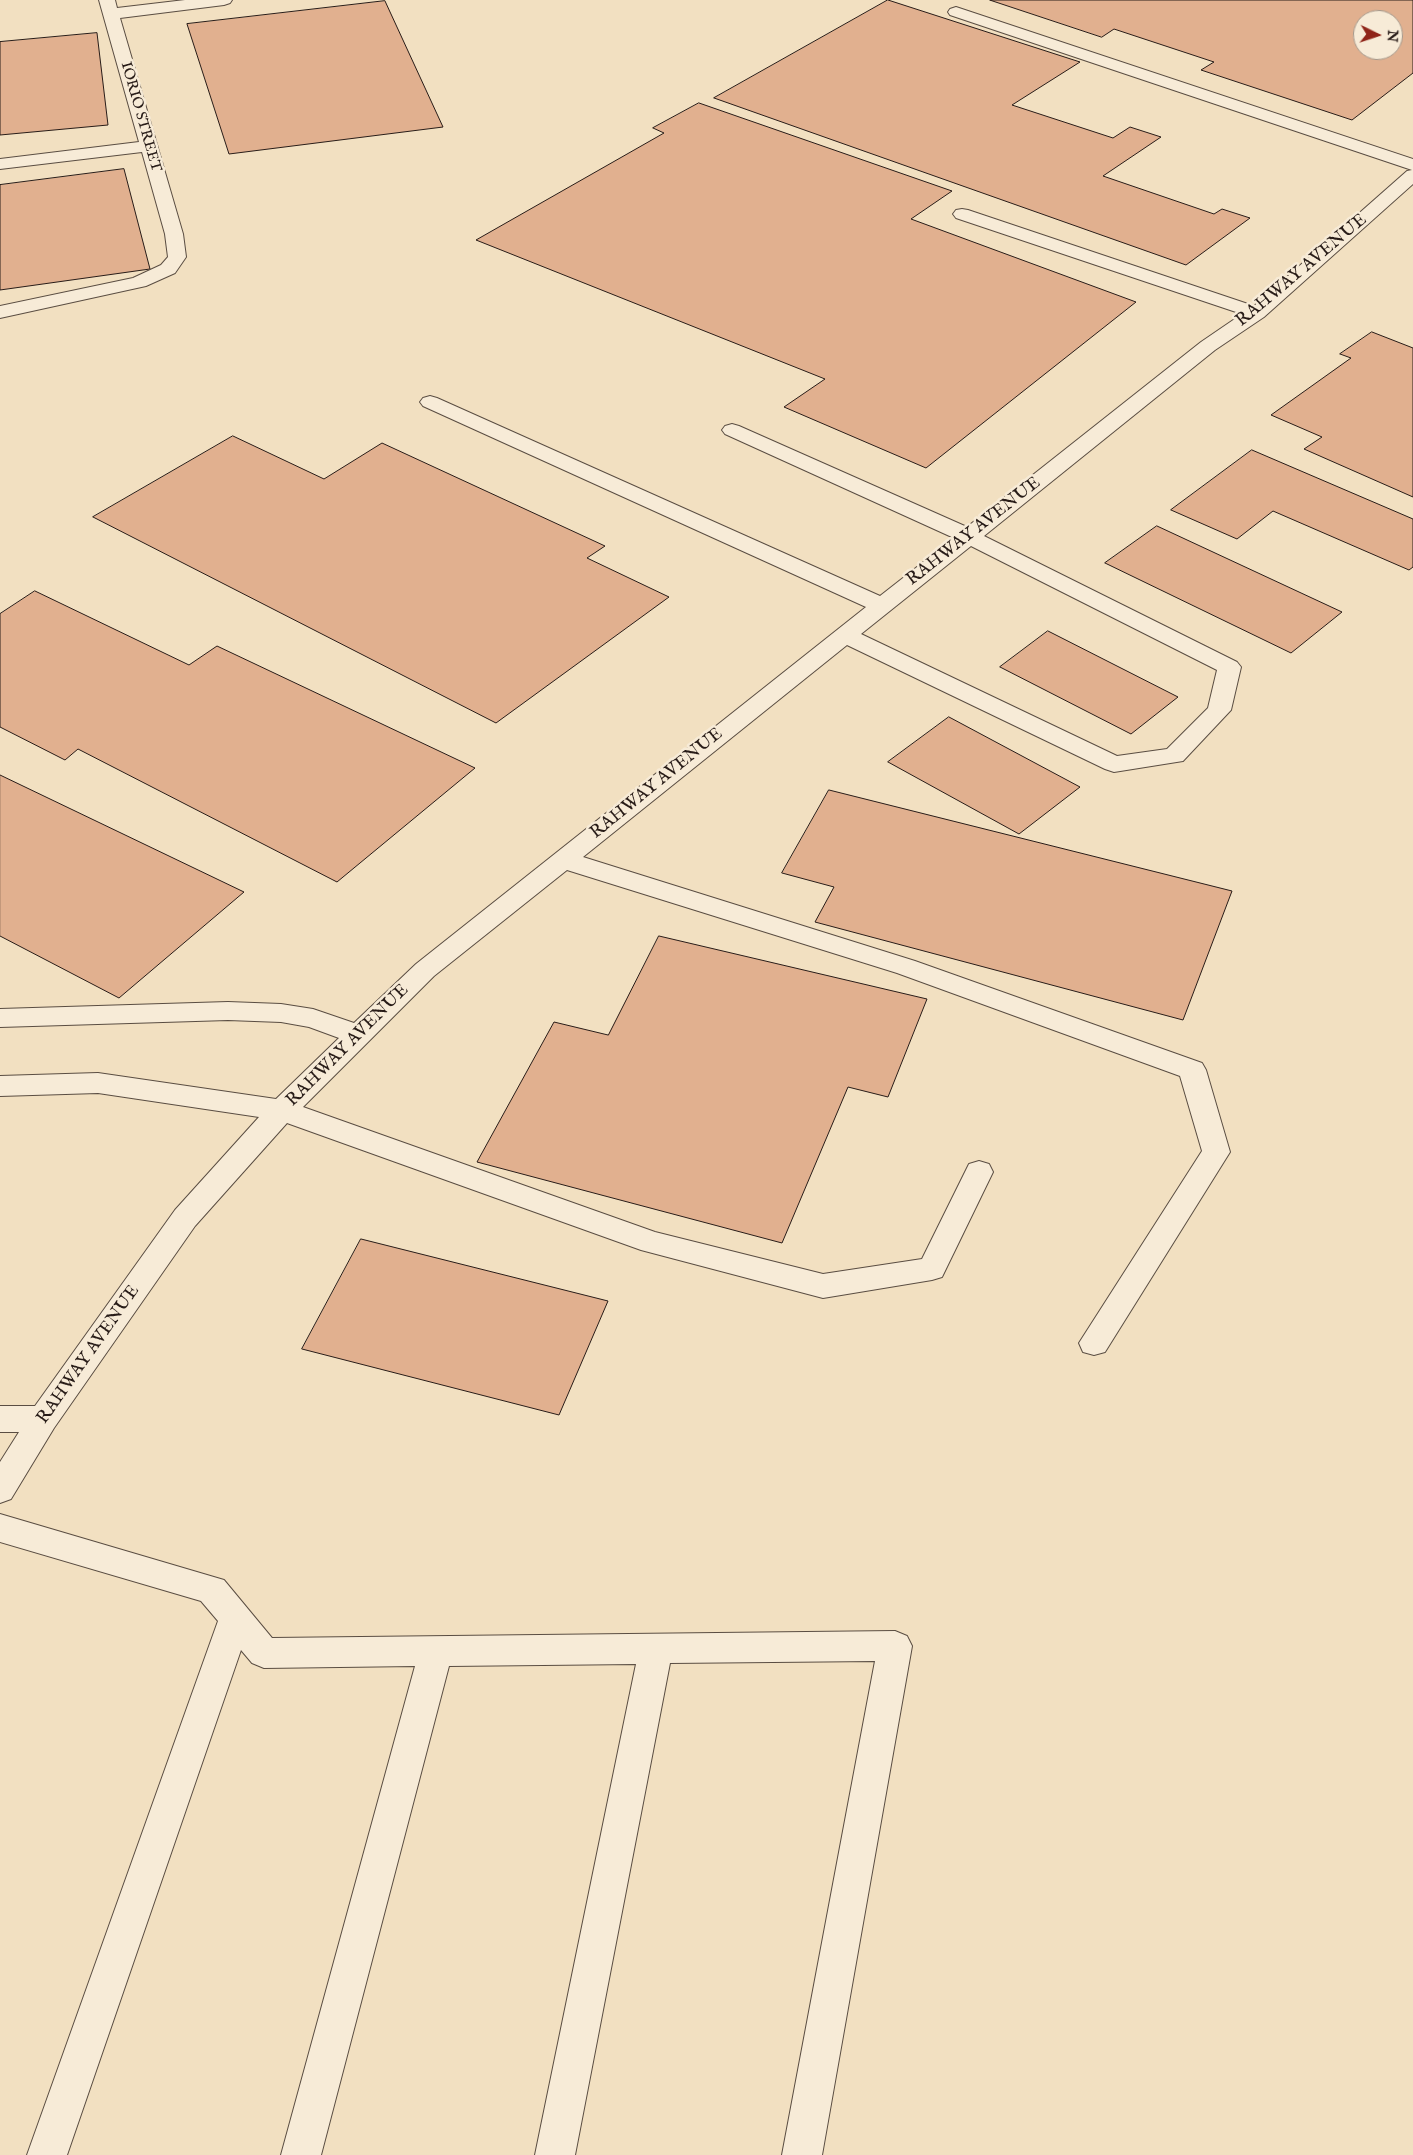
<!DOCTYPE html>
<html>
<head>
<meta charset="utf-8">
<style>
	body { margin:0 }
	#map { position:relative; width:1413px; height:2155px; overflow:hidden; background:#f2e0c1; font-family:"IM FELL English",serif }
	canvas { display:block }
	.north { position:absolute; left:1353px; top:10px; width:50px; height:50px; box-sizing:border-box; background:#f7ebd7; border:1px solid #a4988b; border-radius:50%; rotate:94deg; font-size:14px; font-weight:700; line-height:20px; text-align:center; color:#281c18 }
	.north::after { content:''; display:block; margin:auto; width:18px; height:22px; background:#8f2418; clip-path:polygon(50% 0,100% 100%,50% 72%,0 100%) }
</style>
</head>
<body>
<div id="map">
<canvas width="1413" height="2155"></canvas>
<div class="north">N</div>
</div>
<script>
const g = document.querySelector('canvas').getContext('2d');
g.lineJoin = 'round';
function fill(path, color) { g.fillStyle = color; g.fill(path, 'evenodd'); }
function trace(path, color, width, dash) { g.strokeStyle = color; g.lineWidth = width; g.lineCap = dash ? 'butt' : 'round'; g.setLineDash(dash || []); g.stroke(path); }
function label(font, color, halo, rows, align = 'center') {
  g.font = font + ' "IM FELL English",serif'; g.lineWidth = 5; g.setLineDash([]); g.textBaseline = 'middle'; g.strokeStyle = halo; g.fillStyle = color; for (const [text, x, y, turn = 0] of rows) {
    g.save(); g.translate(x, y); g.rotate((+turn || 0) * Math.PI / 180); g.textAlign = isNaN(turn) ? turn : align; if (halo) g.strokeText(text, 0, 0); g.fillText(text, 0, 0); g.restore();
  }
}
const building = new Path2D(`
	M888,0L1080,62L1012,105L1113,138L1130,127L1161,137L1103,176L1214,214L1222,209L1250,218L1186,265L714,98Z
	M990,0H1413V73L1352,120L1201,70L1214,62L1114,29L1102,37ZM1363,20H1393V50H1363Z
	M385,1L443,127L229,154L187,24Z
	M97,33L108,125L0,135V42Z
	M699,103L952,191L911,219L1136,302L926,468L784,407L825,379L476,240L664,133L653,128Z
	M124,169L150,269L0,290V185Z
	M1372,332L1413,348V497L1304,449L1322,437L1271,415L1351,358L1340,354Z
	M233,436L324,479L382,443L605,546L587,558L669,597L496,723L93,517Z
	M1252,450L1413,519V567L1409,570L1273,511L1237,539L1171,510Z
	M1157,526L1342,612L1291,653L1105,563Z
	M35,591L189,665L217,646L475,768L337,882L78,749L65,760L0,727V614Z
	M1048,631L1178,697L1131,734L1000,667Z
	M949,717L1080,787L1019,834L888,762Z
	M0,775L244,892L119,998L0,936Z
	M829,790L1232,891L1183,1020L815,922L834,887L782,873Z
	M659,936L927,999L888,1097L848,1087L782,1243L477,1162L554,1022L608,1035Z
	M361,1239L608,1301L559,1415L302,1349Z`);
fill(building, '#e1b08f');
trace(building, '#281c18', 1);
const minor = new Path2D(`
	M99,0H115L117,8L185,0H232L230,3L224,5L120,18L183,234L186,257L175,273L146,286L0,318V306L133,278L161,265L168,257L165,234L142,152L0,169V159L139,142Z
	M956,7L1413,159V184L1264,317L1215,350L984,536L1237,662L1241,667L1231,710L1183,761L1114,772L1105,769L847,645L583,857L915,961L1202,1063L1206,1070L1230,1152L1105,1352L1094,1355L1083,1352L1079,1343L1202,1151L1180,1076L897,973L567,870L434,976L303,1107L655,1232L823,1274L922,1259L969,1164L979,1161L989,1164L993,1172L942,1277L932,1280L823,1298L641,1250L287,1123L195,1226L54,1428L11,1499L0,1503V1462L19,1432H0V1406H35L175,1210L259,1117L98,1093L0,1096V1076L98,1073L276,1099L339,1038L309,1027L281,1022L228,1020L0,1027V1009L228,1002L281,1004L313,1009L354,1023L416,964L866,607L423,406L420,402L423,398L430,396L437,398L880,596L954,538L725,434L722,430L725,426L732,424L739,426L967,527L1201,342L1242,314L956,218L953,214L956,210L962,209L968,210L1254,306L1407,171L1412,170L950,15L948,12L950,9ZM971,546L1217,670L1208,708L1167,749L1117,756L861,634Z
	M0,1514L224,1580L272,1638L895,1631L907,1636L912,1646L822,2155H782L875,1661L670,1663L575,2155H535L636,1664L449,1666L321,2155H281L415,1666L264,1668L252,1663L241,1650L67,2155H27L218,1621L201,1601L0,1542Z`);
trace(minor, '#5a4d42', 2);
fill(minor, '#f7ebd7');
label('15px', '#281c18', '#f7ebd7', [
	["IORIO STREET",140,117,74]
]);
label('18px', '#281c18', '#f7ebd7', [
	["RAHWAY AVENUE",1302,271,-40],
	["RAHWAY AVENUE",974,532,-38],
	["RAHWAY AVENUE",657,784,-39],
	["RAHWAY AVENUE",348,1046,-45],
	["RAHWAY AVENUE",89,1355,-55]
]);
</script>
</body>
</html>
